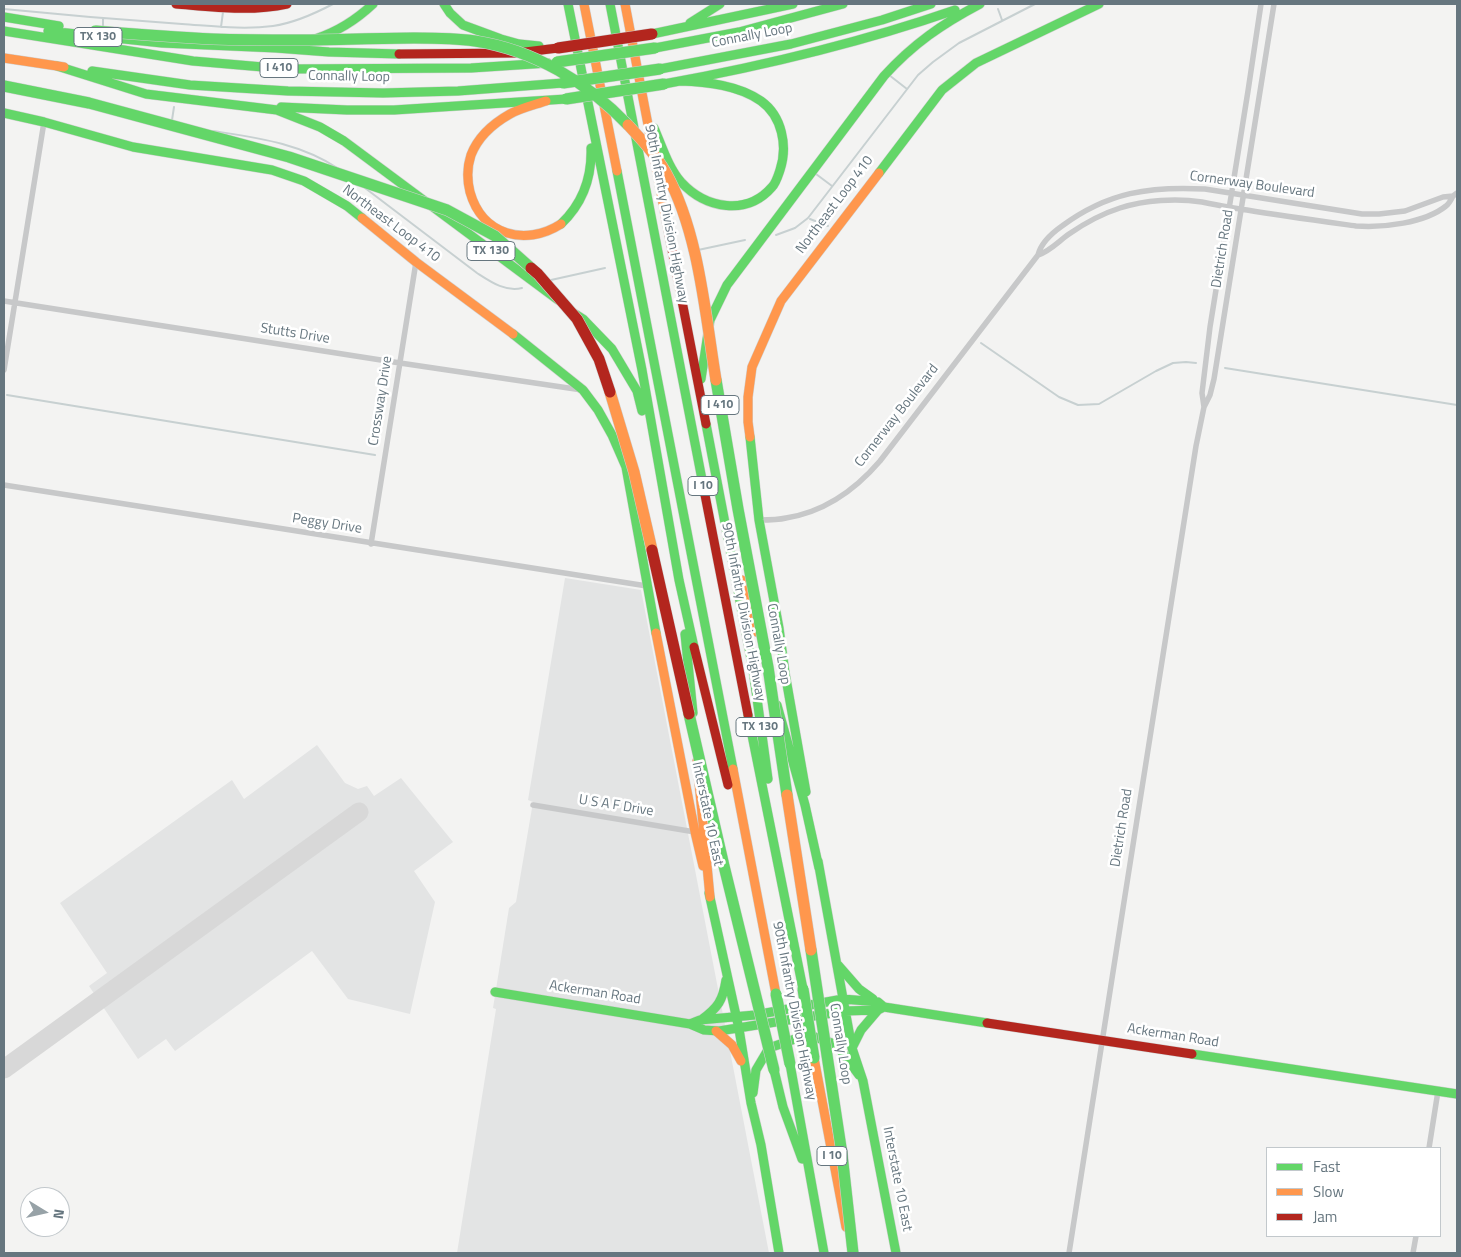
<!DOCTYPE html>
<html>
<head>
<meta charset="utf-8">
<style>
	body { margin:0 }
	#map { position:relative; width:1461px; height:1257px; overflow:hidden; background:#f3f3f2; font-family:"Titillium Web",sans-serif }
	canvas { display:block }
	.frame { position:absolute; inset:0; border:5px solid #66767f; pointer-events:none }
	.legend { position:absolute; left:1266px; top:1147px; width:175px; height:90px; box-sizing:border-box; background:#fff; border:1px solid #c2c8cc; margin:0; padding:6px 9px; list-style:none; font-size:15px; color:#66767f }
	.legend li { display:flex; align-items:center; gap:10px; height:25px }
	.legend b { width:25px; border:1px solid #c2c8cc }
	.north { position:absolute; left:20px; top:1187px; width:50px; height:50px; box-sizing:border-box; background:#fff; border:1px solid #c2c8cc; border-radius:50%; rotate:99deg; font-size:14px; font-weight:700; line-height:20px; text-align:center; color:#66767f }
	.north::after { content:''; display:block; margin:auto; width:18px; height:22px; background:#97a2a7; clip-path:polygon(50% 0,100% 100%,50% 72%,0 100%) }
</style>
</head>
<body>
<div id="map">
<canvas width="1461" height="1257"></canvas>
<div class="frame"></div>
<ul class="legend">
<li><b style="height:6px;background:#63d668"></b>Fast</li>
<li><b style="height:6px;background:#ff974d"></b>Slow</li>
<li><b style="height:6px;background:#b3261e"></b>Jam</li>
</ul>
<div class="north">N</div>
</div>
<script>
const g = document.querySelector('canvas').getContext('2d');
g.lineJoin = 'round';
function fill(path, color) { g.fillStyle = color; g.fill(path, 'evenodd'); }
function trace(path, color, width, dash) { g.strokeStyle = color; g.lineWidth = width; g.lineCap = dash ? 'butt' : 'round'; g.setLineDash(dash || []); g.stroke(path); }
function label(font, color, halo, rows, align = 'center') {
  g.font = font + ' "Titillium Web",sans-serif'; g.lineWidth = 5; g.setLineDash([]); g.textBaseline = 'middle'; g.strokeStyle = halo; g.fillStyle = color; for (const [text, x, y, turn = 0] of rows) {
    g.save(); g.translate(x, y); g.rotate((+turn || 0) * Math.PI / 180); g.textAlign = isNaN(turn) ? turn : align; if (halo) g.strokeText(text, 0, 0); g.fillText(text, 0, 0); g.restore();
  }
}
fill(new Path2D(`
	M565,578L641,590L769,1253H457L496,1009L493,1008L509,908L516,902L533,802L528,800Z
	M317,745L345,783L358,789L367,786L374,796L401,778L453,842L414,871L435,902L410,1014L348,999L312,951L175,1051L166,1039L138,1059L89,986L107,973L60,903L232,780L244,799Z`), '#e3e4e4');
trace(new Path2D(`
	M4,9C63,15 122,20 182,24C212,26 243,30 273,26C294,23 314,14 333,4
	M998,9L1002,20
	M221,27L223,12
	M103,28V19
	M889,75L907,89
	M172,120L174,107
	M213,131C258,138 300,143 339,169
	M816,174L832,186
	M365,188L477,273C491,282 505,292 522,288
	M810,219L828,226
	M776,235L795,228L808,218L918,75L933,62L959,43L1035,4
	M698,250L745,240
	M551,280L605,268
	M981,343L1059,397L1078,405L1099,404L1156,371L1173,363L1186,362L1196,363
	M1225,368L1457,405
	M7,395L375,455`), '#c7d0d1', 2);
trace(new Path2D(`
	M4,1069L359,812`), '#d8d8d8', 19);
const fast = new Path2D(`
	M444,4L450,13L463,25L501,39L519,44L539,46
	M568,4L642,370L679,580L694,647
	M610,4L705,495
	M4,17L59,26
	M690,23L720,4
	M4,31L193,61L286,69L471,68L548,63
	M48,31L162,43L276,48L329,52L399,54
	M652,34L793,4
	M315,39C337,32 356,20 373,4
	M655,48L739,32L843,4
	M57,66L146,94L277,110L320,127L344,141L558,300
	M660,69L791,44L882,20L931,4
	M92,71L190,85L288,91L383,93L458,91L563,83
	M664,84C763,66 860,43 955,10
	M281,107L347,110H394L566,99
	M4,113L44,122L133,147L272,170L304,181L347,206L362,218
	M654,128C662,146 668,167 681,182C706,209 747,216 772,187C776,183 778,176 780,170C788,146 782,116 761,101C738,85 707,82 680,81
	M617,171L733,769
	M879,173L942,90L976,63L1099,4
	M561,224C583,203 592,178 591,148
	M572,312L583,319L612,349L637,391L642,411
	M513,334L583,390L598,410L612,435L626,467L656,633
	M701,379L710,320L727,285L884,76C913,44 942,24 980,4
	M706,424L753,669L768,779
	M750,437L759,520L779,628L785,673L806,792
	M685,634L693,713
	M777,705L805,805L819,868
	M748,715L803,989
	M818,861L852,1048L863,1081L896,1253
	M709,893L739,1029L751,1103L761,1145L779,1253
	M838,965L859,989L873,999
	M495,992L690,1024L704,1030L719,1031L845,1011L878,1010L884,1007
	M701,1020C718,1008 723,1000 726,980
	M690,1024L700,1020L755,1015L843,999L878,1002L884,1007L987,1023
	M852,1048L861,1030L878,1010
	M1192,1054L1457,1094
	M790,1064L824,1253
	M774,1070L783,1107L802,1159
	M753,1093L756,1070L769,1048L795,1039L815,1037L837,1045L859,1075`);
const slow = new Path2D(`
	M584,4L617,171
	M625,4L666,219
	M4,58L64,67
	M546,101C534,105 521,108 510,114C494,123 478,137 471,155C467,167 467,180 470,192C482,235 525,247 561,224
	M362,218L416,262L513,334
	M750,437L748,422V397L752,367L781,301L879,173
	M742,580L757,632
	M656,633L695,832L703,866
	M697,761L710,897
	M733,769L776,994
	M716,1031L732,1045L741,1061
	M814,1058L846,1227`);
const jam = new Path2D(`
	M176,4C213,7 250,12 287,4
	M399,54L517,53L558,48
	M666,219L706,424
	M705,495L748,715
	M694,647L728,785
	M987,1023L1192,1054`);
trace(fast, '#d0d0d0', 10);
trace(slow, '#d0d0d0', 10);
trace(jam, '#d0d0d0', 10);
trace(new Path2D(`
	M1038,255C1049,252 1059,241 1069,234C1085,223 1101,214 1120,208C1145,200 1176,198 1202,202C1217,205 1232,208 1247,210C1283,216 1320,221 1356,226C1383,228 1425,223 1446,206C1449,204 1451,200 1453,196
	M4,301L400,363L582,390
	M4,370L44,122
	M1204,407L1202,393L1210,327L1248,91L1261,4
	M4,485L647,586
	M759,520C768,520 778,520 786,518C824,512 856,489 880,461L1038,255C1041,243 1052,233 1062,226C1108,192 1150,186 1205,189L1362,214H1379L1405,211L1443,197L1453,196L1457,193
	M371,544L416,262
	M533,805L695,832
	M1429,1148L1438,1091
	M1069,1253C1112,984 1152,715 1196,446L1204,407L1210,395L1214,379L1274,4
	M1413,1253L1416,1236`), '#c7c8c9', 5.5);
trace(fast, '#63d668', 9);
trace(slow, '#ff974d', 9);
trace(jam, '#b3261e', 9);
const fastBridge = new Path2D(`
	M95,31C134,34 173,37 213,39C242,40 271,40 300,40C338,40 376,38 414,38C434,38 455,38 475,41C534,50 587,82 628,125
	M557,62L655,48
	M563,83L660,69
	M4,86L89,103L289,157L447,210L495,236L531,268
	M566,99L664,84
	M716,380L738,509L768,667L787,795
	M689,714L724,866L774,1070
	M811,950L842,1154L853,1253
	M803,989L814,1058
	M776,994L790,1064`);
const slowBridge = new Path2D(`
	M628,125C642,140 656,155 666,173C699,233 705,313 716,380
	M610,392L634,472L652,550
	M787,795L811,950`);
const jamBridge = new Path2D(`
	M558,48L652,34
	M531,268L538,274L577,319L599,359L610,392
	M652,550L689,714`);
trace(fastBridge, '#cfd0d0', 12, []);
trace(slowBridge, '#cfd0d0', 12, []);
trace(jamBridge, '#cfd0d0', 12, []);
trace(fastBridge, '#63d668', 11);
trace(slowBridge, '#ff974d', 11);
trace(jamBridge, '#b3261e', 11);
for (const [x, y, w] of [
	[98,37,48],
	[279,68,38],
	[491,251,48],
	[720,405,38],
	[703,486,30],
	[760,727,48],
	[832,1156,30]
]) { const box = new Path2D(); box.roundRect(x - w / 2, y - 9.5, w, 19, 4); g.fillStyle = '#fff'; g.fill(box); trace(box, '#66767f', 1); }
label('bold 12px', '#66767f', null, [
	["TX 130",98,37],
	["I 410",279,68],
	["TX 130",491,251],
	["I 410",720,405],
	["I 10",703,486],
	["TX 130",760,727],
	["I 10",832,1156]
]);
label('14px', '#66767f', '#fff', [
	["Connally Loop",752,36,-11],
	["Connally Loop",349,77,1],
	["Cornerway Boulevard",1252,185,8],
	["Northeast Loop 410",835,205,-53],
	["90th Infantry Division Highway",666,214,79],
	["Northeast Loop 410",391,224,37],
	["Dietrich Road",1223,249,-81],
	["Stutts Drive",295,334,9],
	["Crossway Drive",381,401,-81],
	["Cornerway Boulevard",897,416,-52],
	["Peggy Drive",327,524,9],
	["90th Infantry Division Highway",743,612,79],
	["Connally Loop",778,644,80],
	["U S A F Drive",616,806,9],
	["Interstate 10 East",707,814,78],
	["Dietrich Road",1122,828,-81],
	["Ackerman Road",595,993,9],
	["90th Infantry Division Highway",794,1011,79],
	["Ackerman Road",1173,1036,9],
	["Connally Loop",840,1044,81],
	["Interstate 10 East",897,1179,79]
]);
</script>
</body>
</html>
